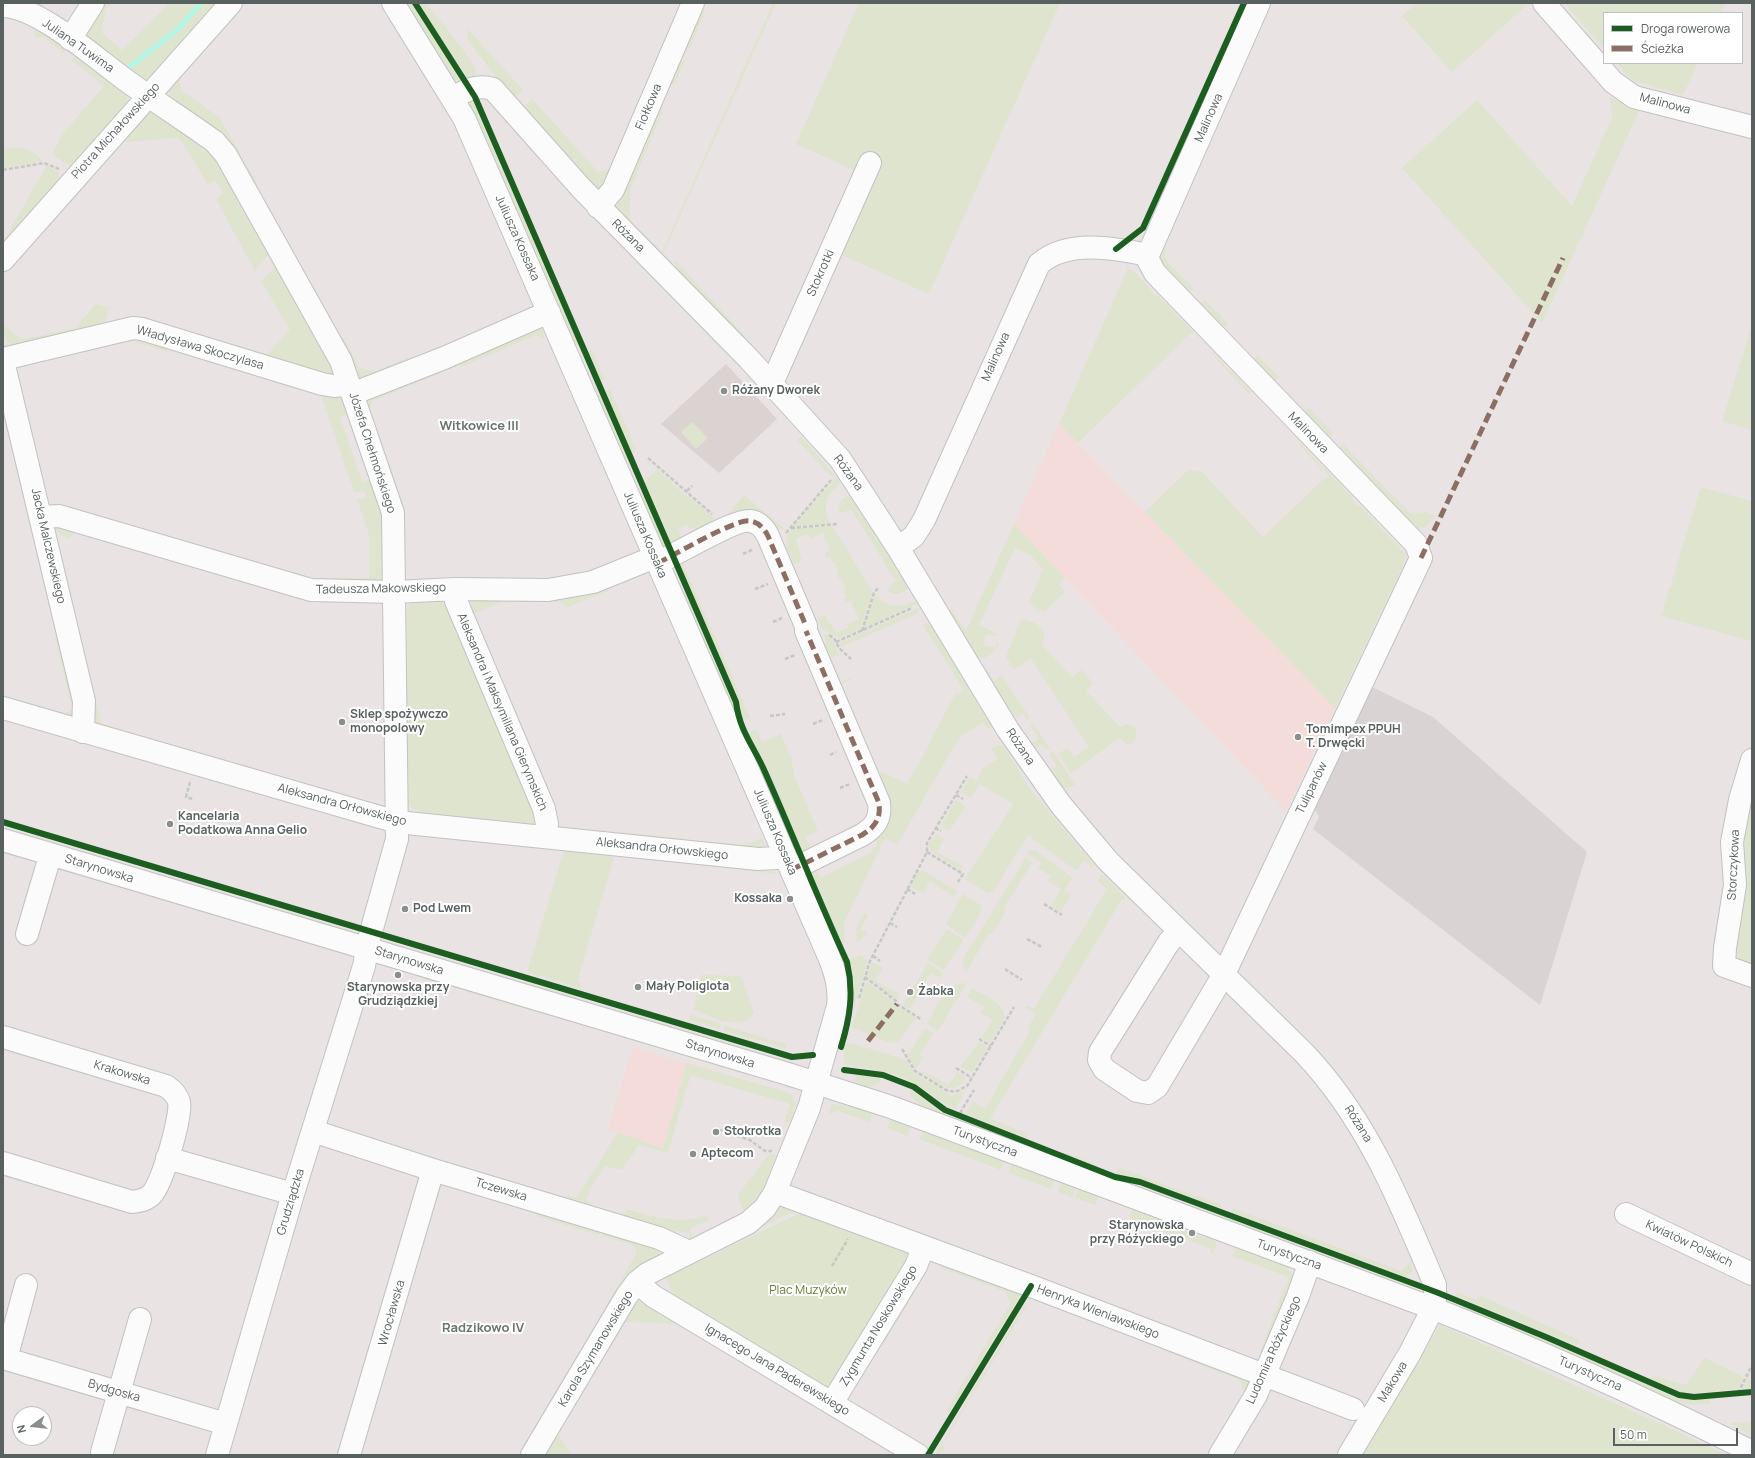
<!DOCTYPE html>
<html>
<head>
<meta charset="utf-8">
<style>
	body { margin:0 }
	#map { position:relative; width:1755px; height:1458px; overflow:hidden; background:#e9e3e3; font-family:Manrope,sans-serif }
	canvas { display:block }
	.frame { position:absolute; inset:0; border:4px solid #596160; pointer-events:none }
	.legend { position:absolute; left:1603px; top:12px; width:140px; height:52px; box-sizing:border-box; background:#fff; border:1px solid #bdc0bf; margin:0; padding:5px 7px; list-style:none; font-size:12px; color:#596160 }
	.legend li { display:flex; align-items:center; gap:8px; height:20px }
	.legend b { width:20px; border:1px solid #bdc0bf }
	.north { position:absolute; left:12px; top:1406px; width:40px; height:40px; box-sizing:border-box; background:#fff; border:1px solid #bdc0bf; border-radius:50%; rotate:255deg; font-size:11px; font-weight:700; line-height:16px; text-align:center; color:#596160 }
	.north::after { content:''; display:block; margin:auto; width:14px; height:18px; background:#8b8e8e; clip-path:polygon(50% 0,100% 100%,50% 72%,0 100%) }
	.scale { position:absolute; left:1613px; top:1428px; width:125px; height:18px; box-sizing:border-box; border:2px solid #596160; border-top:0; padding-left:5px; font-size:12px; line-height:14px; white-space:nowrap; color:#596160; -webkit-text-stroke:3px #fff; paint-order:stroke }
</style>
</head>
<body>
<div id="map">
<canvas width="1755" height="1458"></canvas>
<div class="frame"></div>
<ul class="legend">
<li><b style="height:5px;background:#1b5e20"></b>Droga rowerowa</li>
<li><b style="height:5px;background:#8d6e63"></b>Ścieżka</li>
</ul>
<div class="north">N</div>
<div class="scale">50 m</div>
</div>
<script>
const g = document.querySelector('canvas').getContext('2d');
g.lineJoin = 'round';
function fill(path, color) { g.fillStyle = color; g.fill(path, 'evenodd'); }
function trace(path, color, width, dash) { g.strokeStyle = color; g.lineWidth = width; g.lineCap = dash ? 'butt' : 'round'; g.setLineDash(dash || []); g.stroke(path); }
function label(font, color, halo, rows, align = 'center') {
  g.font = font + ' Manrope,sans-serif'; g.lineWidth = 4; g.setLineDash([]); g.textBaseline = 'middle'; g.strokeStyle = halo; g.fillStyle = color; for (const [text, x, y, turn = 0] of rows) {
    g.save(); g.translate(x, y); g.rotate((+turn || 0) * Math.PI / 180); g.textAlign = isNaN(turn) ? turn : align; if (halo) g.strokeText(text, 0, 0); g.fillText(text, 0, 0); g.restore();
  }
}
fill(new Path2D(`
	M1059,424L1335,708L1286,811L1014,524Z
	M633,1047L687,1064L663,1148L608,1129Z`), '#f4dcda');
fill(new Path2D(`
	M1370,686L1433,717L1587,852L1540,1005L1313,829L1319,817L1313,806Z`), '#d9d3d3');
fill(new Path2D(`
	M726,364L777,419L719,473L661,424Z`), '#dbd3d2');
fill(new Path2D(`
	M100,3H111L107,8L101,32L122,50L170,3H221L150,79L144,81L84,37Z
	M403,3H412L463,81L453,80Z
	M418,3H426L464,51L476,70L475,75L468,80Z
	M773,3H776L663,254L657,255L618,212L616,203L658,108L663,110L630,190V221L662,252Z
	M859,3H1060L929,294L824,247L858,172L796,144Z
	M1417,3H1527L1528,4L1452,72L1402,16Z
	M1564,3H1726L1721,13H1604V48Z
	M699,10L705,12L689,50L685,45Z
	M37,25L68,46L63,53L44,37L36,38L34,31Z
	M468,29L523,90L516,96H510L467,39Z
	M79,54L127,92V107L74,166H71L52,155L62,135L104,86L70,59Z
	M678,60L685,61L674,85L670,83Z
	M1617,63H1698L1683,95L1632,80Z
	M179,79L181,90L220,118L258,185L253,188L170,98L168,86L171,80Z
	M1609,97L1639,111L1542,323L1402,168L1477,100L1572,206L1613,116Z
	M473,98L482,123L579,345L572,344L469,108V102Z
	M532,99L598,172L611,169L609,183L601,187H595L524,107Z
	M155,112L211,147L270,252L255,271L216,199L224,193L215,180L208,185L182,141L177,138L125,142L121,138L147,114Z
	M19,147L33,152L43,161L3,168V149Z
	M47,165L58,173L60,180L3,249V242Z
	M1166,239L1165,259L1194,289L1186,294L1157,261Z
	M675,260L744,335L740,339L676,274Z
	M1124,265L1133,270L1155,295H1157L1194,333V335L1191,333L1078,443L1059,424L1128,268Z
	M276,266L335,363L334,373L332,375L241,353L243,348L267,355L290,329L261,281Z
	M1205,300L1228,324L1221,331L1198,307Z
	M96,304L109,308L103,328L14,347C5,342 3,334 3,324L21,340L75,328Z
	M1752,325V430L1722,421Z
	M541,327L545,339L536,335L461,367L460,365L372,401L370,410L365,407L369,398Z
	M129,335L170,344L168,352L133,341L79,352L78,347Z
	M343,337L359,367L374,372L409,357V358L400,362L382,378L363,380L356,375L337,341Z
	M592,350L605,379L600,382L587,352Z
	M1212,352L1250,391L1249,394L1211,353Z
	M1257,355L1279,377L1272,384L1250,361Z
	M610,389L636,449L632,456L604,392Z
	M325,394H333L345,401L348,413L340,417L362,482L374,478L387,513L385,581L331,584V578H369V535L357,499L367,498L365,491L354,492L322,397Z
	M599,394L628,460H623L596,401Z
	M1309,408L1333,433L1326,440L1302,415Z
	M692,422L708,438L696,449L681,432Z
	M801,436L834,475L832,477L797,440Z
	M15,439L29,496L23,498L10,440Z
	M1300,443L1352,497L1351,499L1356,505H1359L1406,554L1403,566L1335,708L1145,512L1188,470L1202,472L1263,537L1328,475L1299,445Z
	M1343,444L1411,514L1426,512L1435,516C1429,523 1426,530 1416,529L1338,452Z
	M657,469L685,495L695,501L720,524L697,534L694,527L689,529L687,525L678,529L682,540L672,548L644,483Z
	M837,477L840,482C838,486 835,488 832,491C823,501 825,513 830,524L793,526Z
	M1701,487L1752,501V641L1661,616Z
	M744,495L786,530L723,520Z
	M848,495H850L908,587C903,594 895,596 888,591L890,586L896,581L851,509L844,512H839L841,500Z
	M644,496L667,550L663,549L639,498Z
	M1014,524L1064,577L1059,585L1065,592L1044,612L1041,610L1039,612L1029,602L1043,569L1029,554L1015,548L979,625L996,633L997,636L985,635L984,646L996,647L997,641L999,645C994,653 984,661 975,659L946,612L951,609L966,631Z
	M55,526L169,555L167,560L75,533L68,540L52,528Z
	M832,526L873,592L860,629L840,638L822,629L817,618L825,614L829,624L832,623L836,633L848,628L847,624L859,619L851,601L846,603L844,598L847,597L843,589L846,588L842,578L839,579L837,574L839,573L835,563H833L831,558L832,556L827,558L825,553L830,550L823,533L810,538L808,534L796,539L802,561L794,564C789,552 781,540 792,529Z
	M681,559L750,718L742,720L739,701L677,561Z
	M603,586L609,590L566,608L563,602H502L473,614L469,595Z
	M685,592L733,703L735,718L680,594Z
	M875,594C887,609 900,607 916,601L918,603L864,628Z
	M427,597L447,601L538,820L533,826L418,817L419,811C412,810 409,806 407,799V611L409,605L414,602V598Z
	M920,607L917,614L841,647L839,643Z
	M1021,619L1035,623L1045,633L1042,645L1072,677L1081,670L1093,683L1086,691L1120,727L1126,724L1134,727L1137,733L1133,743L1128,745L1119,738L1071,773L1058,754L1067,748L1074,757L1089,747L1034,663L1030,659L1014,670L1006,657Z
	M925,624L931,625L992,727L988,729L983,723L962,735L957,741L897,845L885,838L844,923L845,943H842L809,868L814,866L820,878L872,852L871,850L878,845L873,836L886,803L890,801L880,777V773L882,772L908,784L952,700L957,692L960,695L963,689L923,625Z
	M823,633L832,638L839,655L828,660L838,683L850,678L851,680L839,685L820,646L827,643Z
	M62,635L78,703L73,716L69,718L28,708L29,703L66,714L72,708L55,637Z
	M84,653L101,723L120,729L118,735L96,724L80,655Z
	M987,670L994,681L1002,676L1030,718L1027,720L1023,713L1012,720L985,675Z
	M1033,723L1050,748L1046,750L1042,744L1031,751L1028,746L1039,739L1030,725Z
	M756,729L762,742L781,734L791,758L795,778L818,831L805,837L811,849L803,853L767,769L747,734Z
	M998,745H1003L1030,789L1094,865L1092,868L1084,860L1077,870H1075L1028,835L994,890L989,893L986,892L965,879L1013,804L980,784L971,798L961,792L970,777L976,781L983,768L998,759L991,748Z
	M1053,751L1075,785L1062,790L1045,773L1057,766L1049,754Z
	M956,800L966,807L949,831L941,825Z
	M1745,803L1752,805V970C1742,963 1737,958 1734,946Z
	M620,832L687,839L686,845L619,838Z
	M936,834L944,839L937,852L963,866L961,870L932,852L929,845Z
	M28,835L117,861L115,863L30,838Z
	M762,838L765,847L763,850L712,848L713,842L746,845Z
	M560,849L614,857L577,982L581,983L580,988L527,972L564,851L560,850Z
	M1036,850L1070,876L1072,879L1064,890L1071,895L1061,912L1051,905L1061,889L1048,881L1051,876L1038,868L1041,862L1027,854L1029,851Z
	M1026,857L1033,862L1004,907L1007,909L992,934L989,933L966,972L963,964V959Z
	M700,864L776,872L777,874L700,865Z
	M922,870L957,891L954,897L930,881L923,893L910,886L916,873Z
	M806,873L835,940L831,938L805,877Z
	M1102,874L1125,896L1124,900L1122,899L990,1119L1028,1134L1027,1138L965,1114L973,1101L985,1109L1031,1029L1028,1027L1036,1014L1024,1007L1028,1006L1034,1009L1107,889L1098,881Z
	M963,894L982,906L981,912L965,938L946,924Z
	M237,897L303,916L302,919L236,899Z
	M864,913L868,915L861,929L868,933L857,942L856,928Z
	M313,919L350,930L346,931L312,922Z
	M947,929L963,940L944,970L927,960Z
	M860,955L868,960L853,1009L854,980L849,960Z
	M872,962L883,968L875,981L900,994L896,1000L867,977Z
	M928,963L943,973L940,978L931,973L910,1009L903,1005Z
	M701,975L741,976L754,1013C740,1033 711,1016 693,1009Z
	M429,976L456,984L457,989L423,979V977Z
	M866,981L894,1002V1004L916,1018L899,1041L891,1043L855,1029L852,1027Z
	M524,982L577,998L574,1000L526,985Z
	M963,983L966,984L938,1031L927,1024C935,1011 945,983 963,983Z
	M972,988C983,995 1005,1003 1005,1018L990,1042L981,1037L993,1020L981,1013L984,1007L967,997Z
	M472,989L498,997L500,1002L468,992Z
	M511,1001L539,1009L540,1013L507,1004Z
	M636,1015L673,1026L670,1029L635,1018Z
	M691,1015L721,1024L720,1029L689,1020Z
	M725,1026L786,1044H787L785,1048L723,1031Z
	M925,1028L934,1033L920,1054L923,1057L916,1069L908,1055Z
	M682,1029L749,1049L748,1052L683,1033Z
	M979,1042L988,1047L972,1072L960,1067Z
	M851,1043L906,1060L914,1073L952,1096L967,1089L955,1109C940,1103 929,1092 916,1084C894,1071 868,1069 844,1064V1045Z
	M690,1054L742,1069L741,1073L687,1057Z
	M687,1063L789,1093C800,1101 794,1111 790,1121L784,1123L790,1104L691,1075C682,1101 676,1127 668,1153L639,1145L622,1170L605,1166L591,1187L586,1200L593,1203L576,1208L565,1201L567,1195L576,1198L618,1132L663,1148Z
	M923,1071L949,1085L957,1072L966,1077C953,1100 939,1083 922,1073Z
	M857,1075L882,1079L880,1083L866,1088L854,1085Z
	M910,1090L942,1112L951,1117L950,1119L922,1109L909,1093Z
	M849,1101L874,1110L870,1122L838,1111L829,1114L832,1104L847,1106Z
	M891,1116L911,1124L908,1136L887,1128Z
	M926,1128L1005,1158L1001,1170L919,1139Z
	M1067,1153L1105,1167L1066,1154Z
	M769,1154H776C770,1172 763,1203 744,1210L738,1199V1195Z
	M1013,1161L1055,1178L1051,1189L1009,1173Z
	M1120,1168L1222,1205L1221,1208L1141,1179L1115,1173Z
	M1062,1180L1076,1185L1072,1197L1058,1192Z
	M1115,1181L1139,1186L1218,1216L1208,1215Z
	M1079,1187L1099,1194L1095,1205L1075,1198Z
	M780,1205L796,1210L755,1230Z
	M1133,1207L1185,1226L1184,1230L1205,1238L1206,1234L1214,1236L1216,1245L1213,1254L1210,1253L1212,1249L1129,1218Z
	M1233,1208L1401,1271L1412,1260V1271L1406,1277L1231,1212Z
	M538,1209L601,1226L599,1235L536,1216Z
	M626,1209C649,1216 684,1226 706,1215L709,1220L689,1229L692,1236L690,1241H688L690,1234L678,1230L675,1237L625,1218Z
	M806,1210L908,1249L911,1256L829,1389L675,1296L666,1278Z
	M1229,1219L1402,1284L1396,1285L1231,1224Z
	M605,1228L660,1250L658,1258L611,1306L607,1304L637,1252L634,1245L603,1236Z
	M1236,1245L1283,1262L1294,1276L1267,1354L1260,1351L1289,1277L1232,1256Z
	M941,1260L1020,1291L1021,1294L949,1413L946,1411L1010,1304L1006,1292L939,1267Z
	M1457,1292L1477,1300L1479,1295L1579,1340L1577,1345L1456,1296Z
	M906,1293L913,1295L885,1342L878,1337Z
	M639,1298L679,1319L676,1324L625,1322L610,1349L606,1344Z
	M1453,1303L1546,1340L1674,1397L1684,1399H1710L1711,1404L1689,1405L1657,1396L1455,1306Z
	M1025,1304L1026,1307L943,1444L945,1452L941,1450L938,1455H935Z
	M1440,1325L1672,1429L1726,1455H1362Z
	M1167,1345L1250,1381L1233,1419L1229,1417L1244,1392L1240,1380L1164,1351Z
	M1705,1358L1744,1377L1738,1389L1694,1393L1680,1392L1651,1380L1653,1376L1686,1385Z
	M1752,1368L1749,1379L1752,1381V1388L1742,1389Z
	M1752,1421V1436L1730,1424L1732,1423Z
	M559,1436L572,1455H547L546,1451L550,1438Z`), '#dfe4ce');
trace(new Path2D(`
	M128,68L177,30L201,3`), '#b4f6e5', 5);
const minor = new Path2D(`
	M393,3L464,118L830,959C836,975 840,989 838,1006L809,1108L775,1192L765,1208L748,1223L647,1274L637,1282L626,1297L532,1455
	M1544,3L1613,82L1634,97L1752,127
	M3,6C40,7 96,59 127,81C156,102 186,121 215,142L226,155L341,361L393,513L397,839L369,939L364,966L293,1194L217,1455
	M70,39L93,3
	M453,98C466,90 478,84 493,89L581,188L748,358L840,459L898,548L1008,730L1061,805L1108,861L1304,1053C1367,1119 1400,1202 1435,1285V1300L1429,1316L1410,1353L1349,1455
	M598,207L613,190L693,3
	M3,260L231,3
	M3,359L133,328L142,329L322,384L334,386L349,384
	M3,361L84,701L83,732
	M772,383L870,163
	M352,394L444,358L549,312
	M41,517L59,516L311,590L395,592L455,589L548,590L593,582L655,557
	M898,548L914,536L924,520L1039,264C1067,239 1114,248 1148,255
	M658,563C674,555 737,518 750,521C759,522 765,530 768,536L806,626
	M455,589L456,601L544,809L547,824L545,836
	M3,708L397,822L758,859L777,858L785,855
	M1752,760L1740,800L1732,842L1735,885L1725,948L1724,966L1752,976
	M3,840L788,1074L888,1106L1432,1308C1541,1351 1647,1399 1752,1452
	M791,870L862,835C875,827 881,819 879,803L806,631
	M1179,931L1169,942L1100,1052L1099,1060L1104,1069L1137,1091L1148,1093L1157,1087L1224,974L1421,558L1416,544L1155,273L1148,260V255L1259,3
	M27,934L48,863
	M3,1037L166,1086C172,1090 177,1095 179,1102C182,1116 162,1184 152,1194C147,1200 139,1201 132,1202L3,1163
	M313,1131L433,1170L659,1238L689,1252
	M167,1158L293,1194
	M775,1192L1031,1286L1353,1409
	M1626,1214L1752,1274
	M637,1282L653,1296L918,1455
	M3,1358L226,1424
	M6,1359L26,1285
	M832,1403L916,1266L923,1248
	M102,1452L140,1319
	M349,1455L433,1170
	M1220,1455L1256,1395L1298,1296L1310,1262`);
trace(minor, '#c1c2c2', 24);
trace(new Path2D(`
	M3,170L44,163L59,169
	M648,458L712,514
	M687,491L692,486
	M791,528L838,524
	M786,533L831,480
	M743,554L754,549
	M755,589L768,584
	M773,622L782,618
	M862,631L874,593L878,588
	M829,635L834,638L839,648L851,659
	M836,642L912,608
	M785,659L795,655
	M770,716L785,714
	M813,724L823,720
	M830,755L836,752
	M190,782L186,797L193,799
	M840,788L850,784
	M956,795L963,799
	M935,828L941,831
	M927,852L963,874L958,882
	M907,889L915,894
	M1044,904L1062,915
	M890,923L897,927
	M1027,939L1042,947
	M873,956L880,961
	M1005,969L1022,980
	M865,977L896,1001L897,1004L922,1020
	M859,998L870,961L927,852V843L967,776
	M979,1039L991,1046
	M902,1049L915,1071L946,1090L955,1092L967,1086L1014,1007
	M956,1068L972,1078
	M960,1113L974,1090
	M716,1132L717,1129L750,1140L765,1151H772
	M832,1266L848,1239
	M1738,1393L1752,1365`), '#c5c8c3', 2.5, [4, 2]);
trace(minor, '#fcfbfb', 22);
trace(new Path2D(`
	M1421,558L1563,258
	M658,563C674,555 737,518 750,521C759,522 765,530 768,536L806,626
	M791,870L862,835C875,827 881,819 879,803L806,631
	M868,1041L897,1004`), '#8d6e63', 5, [10, 5]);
trace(new Path2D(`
	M415,3L475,97L736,702C740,733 754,746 765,772C793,835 818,899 847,962C854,992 850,1018 841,1047
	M1116,249L1143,228L1244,3
	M3,822L792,1057L813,1055
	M844,1070L883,1075L914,1087L945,1110L1115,1177L1140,1182L1436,1292L1546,1337L1679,1395L1694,1397L1752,1392
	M928,1455L1031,1286`), '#1b5e20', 6);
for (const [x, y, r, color] of [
	[724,391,4,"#8b8e8e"],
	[342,722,4,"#8b8e8e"],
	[1298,737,4,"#8b8e8e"],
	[170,824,4,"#8b8e8e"],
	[790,899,4,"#8b8e8e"],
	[405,909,4,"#8b8e8e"],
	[398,975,4,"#8b8e8e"],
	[638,987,4,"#8b8e8e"],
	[910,992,4,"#8b8e8e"],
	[716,1132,4,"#8b8e8e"],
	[693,1154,4,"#8b8e8e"],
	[1192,1233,4,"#8b8e8e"]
]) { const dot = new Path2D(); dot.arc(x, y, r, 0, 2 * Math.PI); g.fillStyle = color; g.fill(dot); trace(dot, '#fff', 1.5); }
label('12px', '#596160', '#fff', [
	["Juliana Tuwima",78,46,35],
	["Malinowa",1665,104,15],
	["Fiołkowa",649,107,-67],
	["Malinowa",1209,118,-66],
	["Piotra Michałowskiego",116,131,-48],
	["Różana",628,236,45],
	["Juliusza Kossaka",517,238,66],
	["Stokrotki",821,273,-66],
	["Władysława Skoczylasa",200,348,16],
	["Malinowa",996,357,-66],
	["Malinowa",1308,433,46],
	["Józefa Chełmońskiego",372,453,72],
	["Różana",848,473,54],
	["Juliusza Kossaka",645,535,67],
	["Jacka Malczewskiego",48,546,77],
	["Tadeusza Makowskiego",381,589,-1],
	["Aleksandra i Maksymiliana Gierymskich",502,712,67],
	["Różana",1020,747,56],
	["Tulipanów",1312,788,-64],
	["Aleksandra Orłowskiego",342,805,15],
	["Juliusza Kossaka",775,832,67],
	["Aleksandra Orłowskiego",662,849,6],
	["Storczykowa",1734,865,-87],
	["Starynowska",99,869,17],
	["Starynowska",409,961,17],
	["Starynowska",720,1054,17],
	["Krakowska",122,1073,17],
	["Różana",1358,1124,58],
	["Turystyczna",985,1142,20],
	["Tczewska",501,1190,17],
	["Grudziądzka",291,1202,-73],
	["Kwiatów Polskich",1689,1244,25],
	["Turystyczna",1289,1255,20],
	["Henryka Wieniawskiego",1098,1312,21],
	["Wrocławska",392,1313,-74],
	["Zygmunta Noskowskiego",879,1326,-59],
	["Karola Szymanowskiego",596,1349,-59],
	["Ludomira Różyckiego",1274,1350,-66],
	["Ignacego Jana Paderewskiego",777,1370,31],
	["Turystyczna",1590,1374,24],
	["Makowa",1393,1382,-59],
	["Bydgoska",114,1391,16]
]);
label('bold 12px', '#596160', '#fff', [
	["Różany Dworek",732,391],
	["Sklep spożywczo",350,715],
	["monopolowy",350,729],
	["Tomimpex PPUH",1306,730],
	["T. Drwęcki",1306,744],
	["Kancelaria",178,817],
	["Podatkowa Anna Gelio",178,831],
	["Kossaka",782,899,"right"],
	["Pod Lwem",413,909],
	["Mały Poliglota",646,987],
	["Starynowska przy",398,988,"center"],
	["Grudziądzkiej",398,1002,"center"],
	["Żabka",918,992],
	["Stokrotka",724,1132],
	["Aptecom",701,1154],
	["Starynowska",1184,1226,"right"],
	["przy Różyckiego",1184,1240,"right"]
], 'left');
label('12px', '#637d33', '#fff', [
	["Plac Muzyków",808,1291]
]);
label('bold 13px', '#6a7371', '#fff', [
	["Witkowice III",479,426],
	["Radzikowo IV",483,1328]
]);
</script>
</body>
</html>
